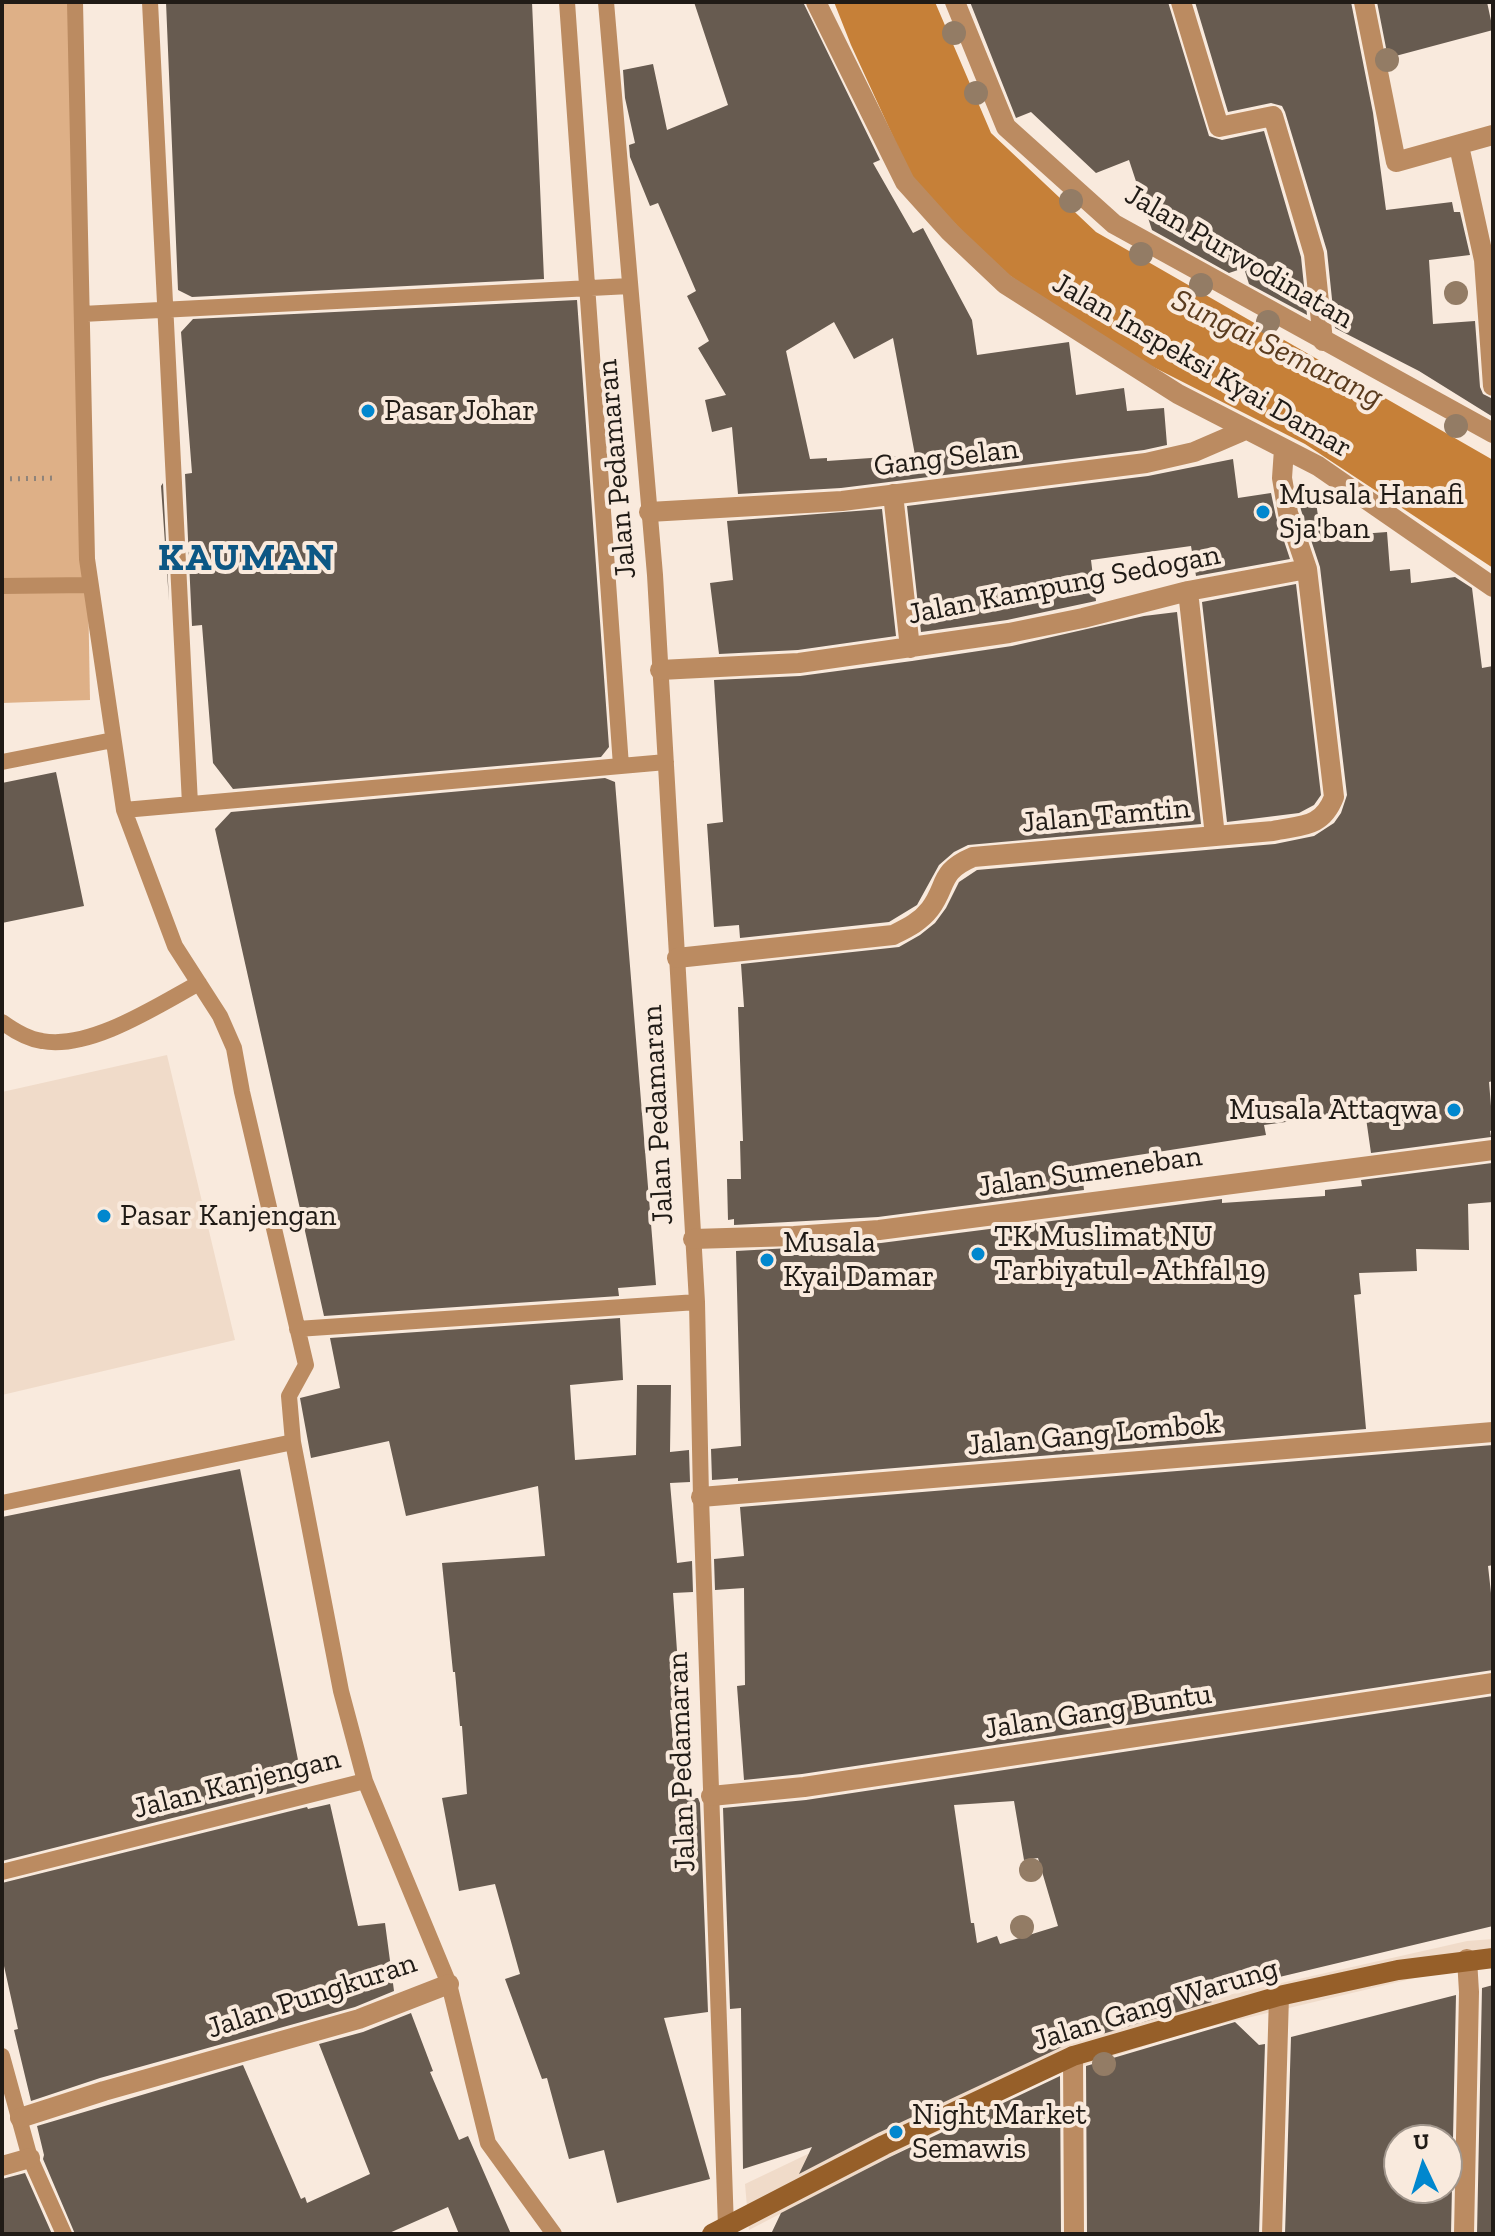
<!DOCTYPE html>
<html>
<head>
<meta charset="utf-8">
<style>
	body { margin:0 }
	#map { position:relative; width:1495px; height:2236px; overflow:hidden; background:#f9eadd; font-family:"Zilla Slab",serif }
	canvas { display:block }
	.frame { position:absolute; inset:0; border:4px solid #201b16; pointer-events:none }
	.north { position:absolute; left:1383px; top:2124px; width:80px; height:80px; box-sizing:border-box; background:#f9eadd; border:2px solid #a2978d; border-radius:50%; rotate:356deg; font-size:22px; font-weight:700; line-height:32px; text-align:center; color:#201b16 }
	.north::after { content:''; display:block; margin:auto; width:28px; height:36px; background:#0187ce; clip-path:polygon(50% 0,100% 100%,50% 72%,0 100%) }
</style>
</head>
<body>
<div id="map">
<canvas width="1495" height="2236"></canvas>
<div class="frame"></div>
<div class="north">U</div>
</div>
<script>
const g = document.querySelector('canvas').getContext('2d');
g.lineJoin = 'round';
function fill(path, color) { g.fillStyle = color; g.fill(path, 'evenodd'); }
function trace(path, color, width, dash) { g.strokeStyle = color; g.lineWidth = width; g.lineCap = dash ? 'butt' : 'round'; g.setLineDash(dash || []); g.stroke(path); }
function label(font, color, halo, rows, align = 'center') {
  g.font = font + ' "Zilla Slab",serif'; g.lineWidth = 8; g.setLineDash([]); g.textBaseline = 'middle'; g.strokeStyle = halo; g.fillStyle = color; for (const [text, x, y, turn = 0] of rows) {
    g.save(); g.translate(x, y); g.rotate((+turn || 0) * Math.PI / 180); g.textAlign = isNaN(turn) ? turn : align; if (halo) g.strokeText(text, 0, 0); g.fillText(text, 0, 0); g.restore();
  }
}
fill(new Path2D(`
	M167,1055L235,1340L2,1395V1092Z
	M1493,1939V1964H1474L1192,2031L1038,2080L749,2230L745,2184L1034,2046L1184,2005L1467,1941Z`), '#f0dbc9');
fill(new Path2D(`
	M2,2H69L86,478L90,700L2,703Z`), '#deb087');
fill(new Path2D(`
	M834,2H935L991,133L1096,232L1493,460V568L1305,444L1108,344L996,266L913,180L851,45Z`), '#c68038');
fill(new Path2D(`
	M166,2H532L544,279L192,297L178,290Z
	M694,2H803L880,160L873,163L913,233L923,228L972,320L977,355L1069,342L1076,395L1124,388L1127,411L1164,408L1167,445L1144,450L841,488L738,494L732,427L712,432L705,400L726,395L698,348L709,341L687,296L696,291L658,203L650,206L630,157L629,145L635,143L625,98L623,70L653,64L667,130L728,105ZM834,322L854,359L893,338L915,455L827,461V458L810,459L786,351Z
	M970,2H1168L1209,136L1222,140L1264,131L1301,257L1307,315L1249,284L1244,268L1229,273L1152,230L1129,160L1096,173L1031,112L1016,118Z
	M1195,2H1351L1373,113L1386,210L1452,202L1454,212H1460L1470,255L1429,260L1433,324L1475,321L1480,387L1483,394L1493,399V417L1419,371L1335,328L1327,251L1285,112L1282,106L1271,103L1228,112Z
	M1377,2H1487L1493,30L1388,58Z
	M577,300L609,747L601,757L233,789L213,763L202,625L192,626L185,474L192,473L181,332L193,319Z
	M1233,459L1238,498L1271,493L1276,517L1290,559L1196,576L1191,546L1091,560L1096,601L1007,620L921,632L907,506L1148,476Z
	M163,483L169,601L161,486Z
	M1314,488L1321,537L1387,532L1390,571L1410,569L1411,583L1455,577L1472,588L1482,668L1493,666V1081L1489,1082L1493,1130L1490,1131L1491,1137L1371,1153L1365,1111L1264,1125L1266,1135L1081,1164L1084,1190L878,1217L734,1225V1219L728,1220L727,1179H741L740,1141H743L738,1007H744L741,964L899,947L920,935L935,923L946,908L959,882L977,870L1275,844L1314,836L1334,823L1341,813L1347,795L1320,567L1301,510L1297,490Z
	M882,509L896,636L798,650L719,654L710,583L733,580L727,521Z
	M1296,584L1321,795L1314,805L1299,813L1227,822L1202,602Z
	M1177,612L1201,824L968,845L954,852L939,865L917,905L889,922L740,938L739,925L714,927L707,824L723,822L714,680L800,676L912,661L1012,646L1144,616Z
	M56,772L84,906L2,923V783Z
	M605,778L615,782L656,1285L618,1288L619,1296L324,1316L215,829L231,812Z
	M1492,1163L1493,1202L1468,1204L1469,1250L1416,1249L1417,1271L1359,1273L1361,1294L1354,1295L1366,1429L738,1481V1478L712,1480L711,1449L741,1446L736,1251L881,1243L1222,1199V1203L1325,1196V1190L1362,1186L1361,1180Z
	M620,1318L623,1380L570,1385L575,1460L636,1455L637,1385H671L670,1452L689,1450L690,1482L670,1483L677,1563L692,1561L693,1592L673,1593L681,1709L670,1710L679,1799L698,1798L700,1803L708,2012L664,2018L710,2179L617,2203L604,2150L569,2159L547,2078L542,2079L505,1979L520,1974L495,1884L459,1891L442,1798L467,1794L462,1726H460L455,1672H453L442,1563L545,1556L538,1486L406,1516L389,1441L311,1458L300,1398L340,1388L330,1338Z
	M1493,1445V1565L1488,1566L1493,1611V1670L802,1774L744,1780L737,1686L745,1685L744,1588L715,1590L714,1559L744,1556L740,1507Z
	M240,1469L303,1785L2,1861V1517Z
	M1493,1696V1926L1204,1995L1212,2002L1068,2044L878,2133L799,2174L812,2147L743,2169L741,2008L730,2009L723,1808L806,1800ZM1014,1801L1024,1860L1038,1858L1058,1926L1000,1944L997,1936L977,1943L974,1923H971L954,1805Z
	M330,1804L358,1926L385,1923L394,1991L355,2007L100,2078L31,2101L14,2030L18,2029L2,1957V1883L307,1807L308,1809Z
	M1493,1985V2234H1477L1482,1988Z
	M1456,1995L1451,2234H1285L1291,2037ZM1399,2140H1447V2188H1399Z
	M411,2013L433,2071L430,2072L459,2140L468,2136L511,2234H459L448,2207L387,2234H75L43,2159L44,2155L37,2126L243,2065L301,2199L305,2197L307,2203L370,2174L319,2044L363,2032Z
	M1235,2022L1259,2045L1265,2044L1259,2234H1087L1086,2066Z
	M1060,2076L1061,2234H771L781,2213L890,2157Z
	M25,2173L52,2234H2V2179Z`), '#675b50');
trace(new Path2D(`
	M2,479L57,478`), '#8e837a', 5, [2, 6]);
trace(new Path2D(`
	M75,2L87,559L124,810L175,946L220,1016L234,1048L242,1092L306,1365L289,1396L293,1442L341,1691L365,1781L449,1984L488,2143L554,2234
	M150,2L190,804
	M567,2L621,766
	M606,2L655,575L697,1302L701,1497L726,2227
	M82,314L630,286
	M2,586L90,585
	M2,762L113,740
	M124,810L666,762
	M2,1022C13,1030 28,1039 42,1041C90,1050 157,1006 199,983
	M297,1329L697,1302
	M2,1503L293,1442
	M2,1872L365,1781
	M2,2056L30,2158L64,2234`), '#bb8b61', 16);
trace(new Path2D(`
	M816,2L905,182L950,232L1005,284L1178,394L1318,466L1493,587
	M955,2L1006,127L1114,224L1493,433
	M1181,2L1219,127L1273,116L1314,254L1323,341
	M1364,2L1396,162L1493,135
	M1459,146L1484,260L1493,386
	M893,494L910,648
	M649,512L842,501L1146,463L1194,452L1245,430
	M1188,591L1215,836
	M660,670L799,663L1009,633L1083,618L1188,591L1307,569
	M677,958L893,935C907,928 920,922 930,909C948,885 938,872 973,857L1273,831C1302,825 1322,828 1334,797L1307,569L1288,513L1282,478L1284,449
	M693,1239L794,1236L879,1230L1493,1150
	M701,1497L1493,1432
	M711,1796L804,1787L1493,1683
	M1073,2056L1074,2234
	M20,2118L104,2091L359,2019L449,1984
	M2,2166L30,2158
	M1272,2234L1279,1996
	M1464,2234L1469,1992L1467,1959`), '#bb8b61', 20);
trace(new Path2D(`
	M712,2234L884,2145L1073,2056L1279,1996L1398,1970L1493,1958`), '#965f29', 20);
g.fillStyle = '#937c65';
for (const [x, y] of [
	[954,33],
	[1387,60],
	[976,93],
	[1071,201],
	[1141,254],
	[1201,285],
	[1456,293],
	[1268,322],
	[1456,426],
	[1031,1870],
	[1022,1927],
	[1104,2064]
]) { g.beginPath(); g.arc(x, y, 12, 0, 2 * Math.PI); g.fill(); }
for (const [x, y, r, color] of [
	[368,411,8,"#0187ce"],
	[1263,512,8,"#0187ce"],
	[1454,1110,8,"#0187ce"],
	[104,1216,8,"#0187ce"],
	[978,1254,8,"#0187ce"],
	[767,1260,8,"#0187ce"],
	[896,2132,8,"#0187ce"]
]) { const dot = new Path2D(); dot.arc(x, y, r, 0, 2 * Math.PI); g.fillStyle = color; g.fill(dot); trace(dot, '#f9eadd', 3); }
label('30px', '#201b16', '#f9eadd', [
	["Jalan Purwodinatan",1239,257,30],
	["Jalan Inspeksi Kyai Damar",1202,366,30],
	["Gang Selan",946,458,-7],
	["Jalan Pedamaran",617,469,-95],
	["Jalan Kampung Sedogan",1064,585,-11],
	["Jalan Tamtin",1106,816,-5],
	["Jalan Pedamaran",658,1115,-93],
	["Jalan Sumeneban",1090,1172,-8],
	["Jalan Gang Lombok",1094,1435,-5],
	["Jalan Gang Buntu",1098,1712,-9],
	["Jalan Pedamaran",682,1762,-92],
	["Jalan Kanjengan",237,1784,-14],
	["Jalan Pungkuran",312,1996,-18],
	["Jalan Gang Warung",1156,2005,-17]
]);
label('30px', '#201b16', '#f9eadd', [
	["Pasar Johar",384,411],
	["Musala Hanafi",1279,495],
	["Sja'ban",1279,529],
	["Musala Attaqwa",1438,1110,"right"],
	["Pasar Kanjengan",120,1216],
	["TK Muslimat NU",994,1237],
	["Tarbiyatul - Athfal 19",994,1271],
	["Musala",783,1243],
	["Kyai Damar",783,1277],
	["Night Market",912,2115],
	["Semawis",912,2149]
], 'left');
label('italic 32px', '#5a3b1e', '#f9eadd', [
	["Sungai Semarang",1277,349,26]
]);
g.letterSpacing = '2px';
label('bold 38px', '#0c5784', '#f9eadd', [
	["KAUMAN",247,559]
]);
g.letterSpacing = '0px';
</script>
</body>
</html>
